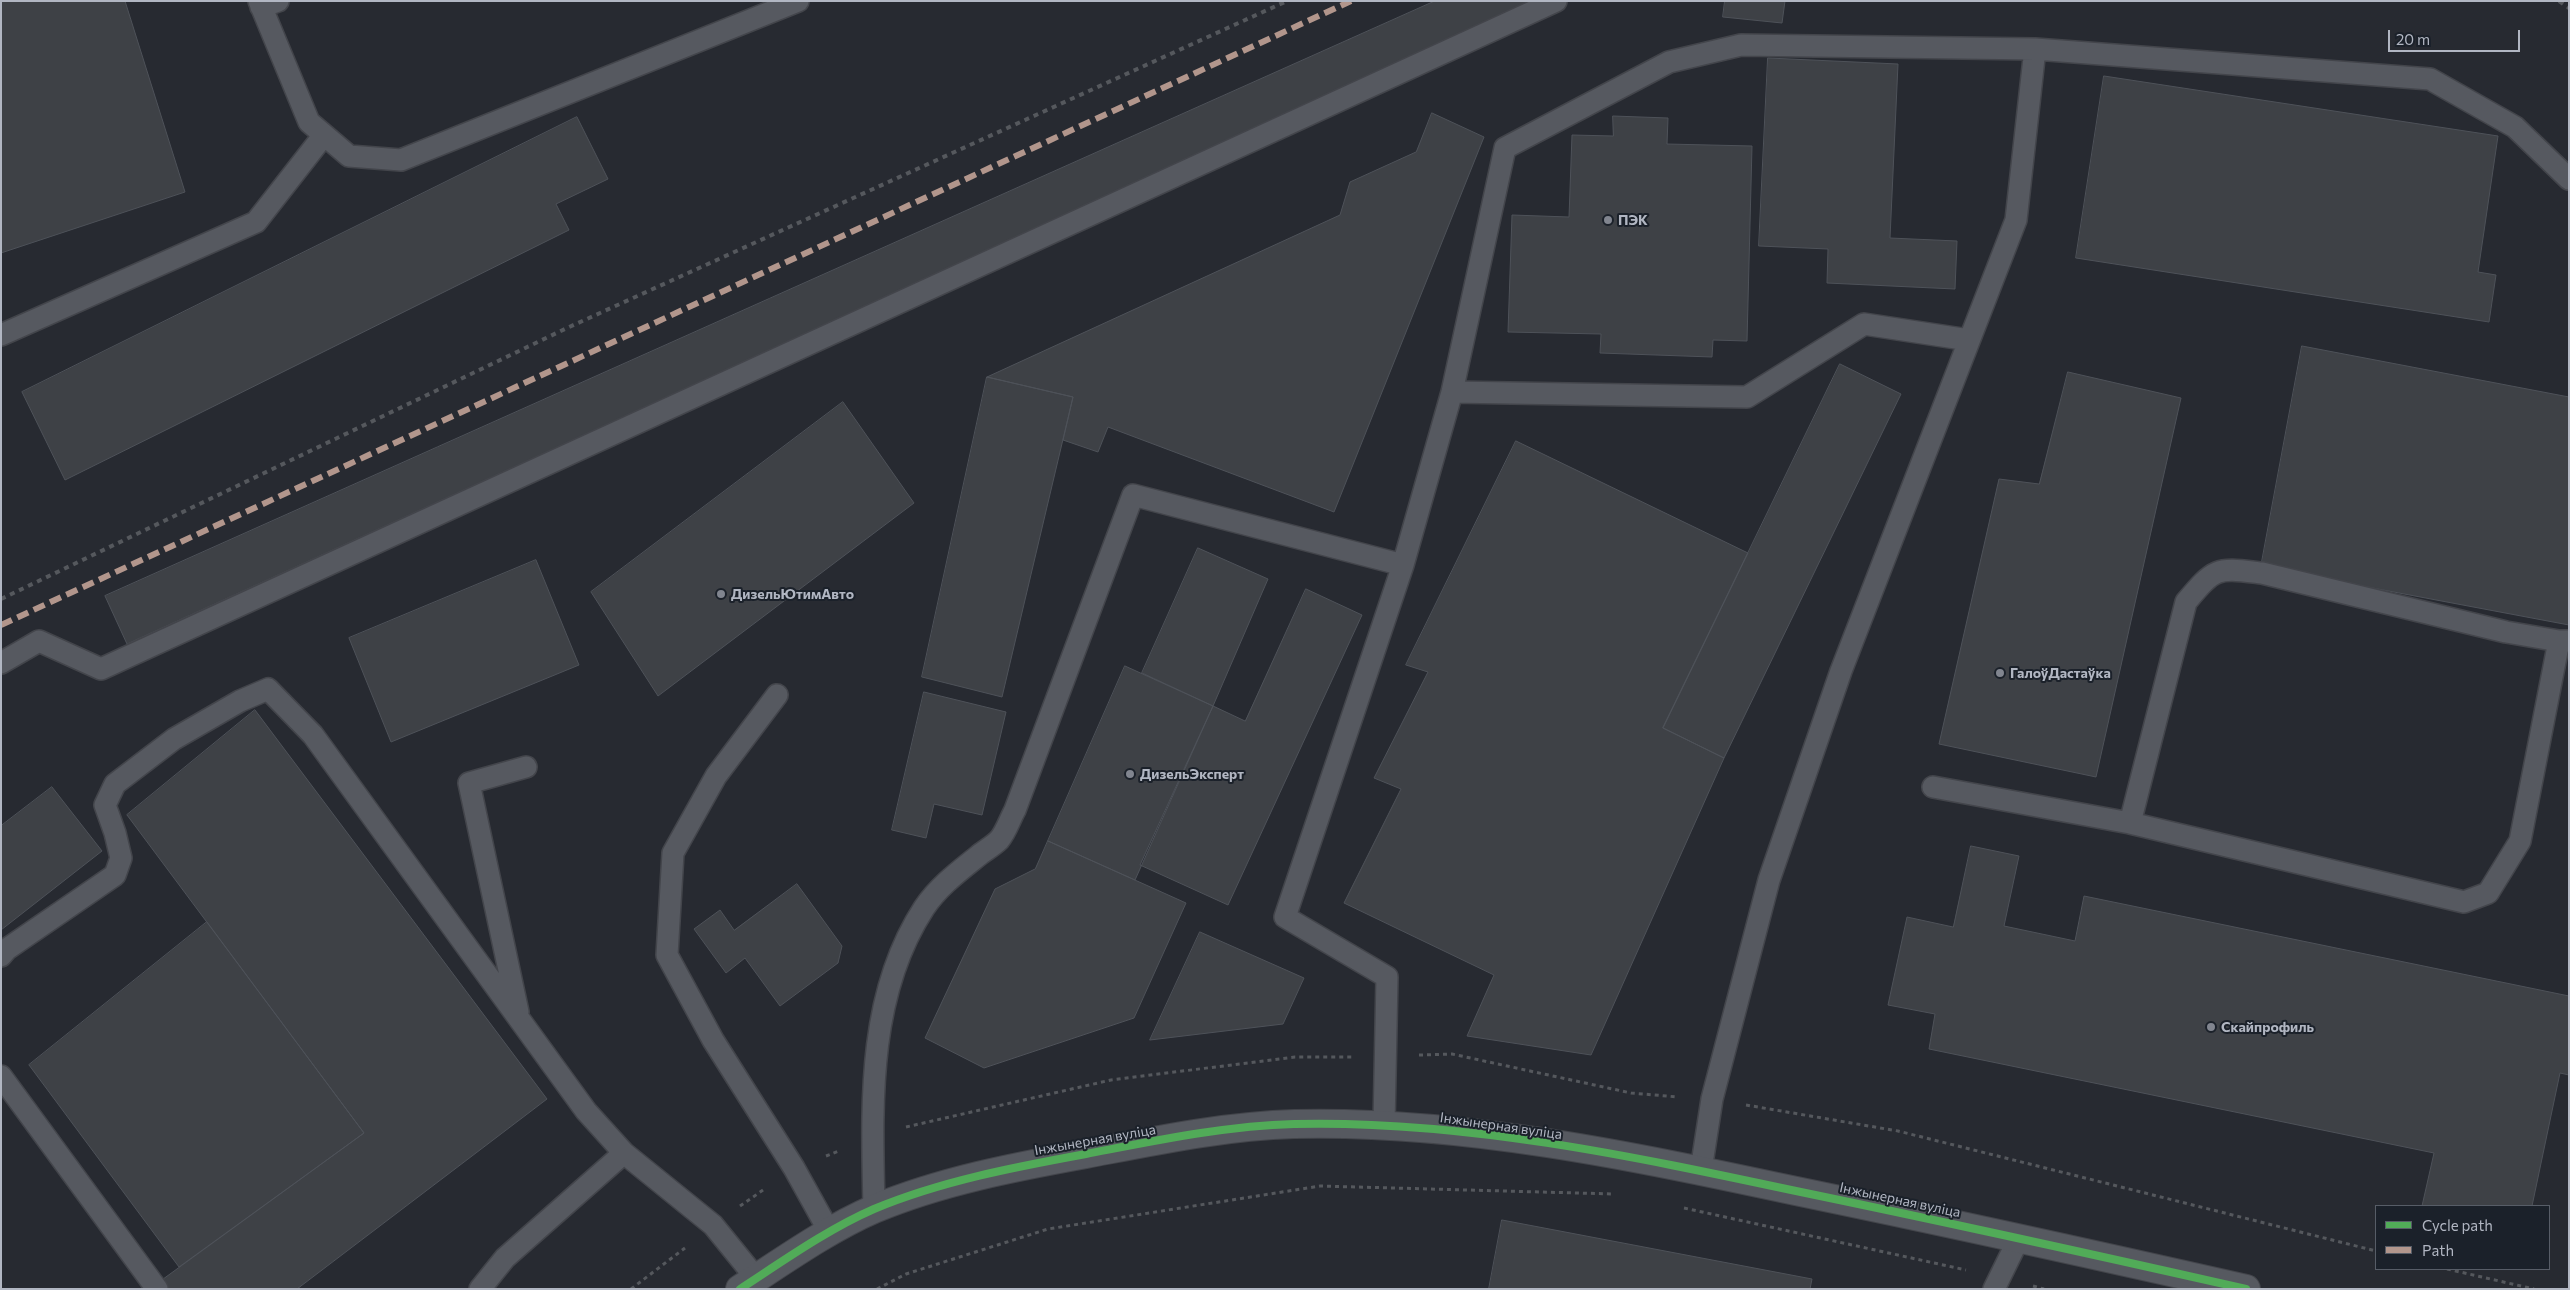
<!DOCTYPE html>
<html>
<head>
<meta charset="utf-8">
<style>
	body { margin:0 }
	#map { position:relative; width:2570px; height:1290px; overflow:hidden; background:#272a31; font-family:Commissioner,sans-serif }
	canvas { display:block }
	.frame { position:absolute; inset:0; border:2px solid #b1b6c2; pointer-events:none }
	.legend { position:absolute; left:2375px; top:1205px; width:175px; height:65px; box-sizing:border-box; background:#1b212a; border:1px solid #575d67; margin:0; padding:6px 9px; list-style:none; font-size:15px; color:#b1b6c2 }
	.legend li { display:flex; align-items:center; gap:10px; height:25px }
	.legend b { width:25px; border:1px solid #575d67 }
	.scale { position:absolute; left:2388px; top:30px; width:132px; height:22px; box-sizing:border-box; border:2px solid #b1b6c2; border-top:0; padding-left:6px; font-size:15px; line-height:18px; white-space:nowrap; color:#b1b6c2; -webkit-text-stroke:4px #1b212a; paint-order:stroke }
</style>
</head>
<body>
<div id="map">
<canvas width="2570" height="1290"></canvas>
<div class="frame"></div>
<ul class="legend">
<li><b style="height:6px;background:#51ab58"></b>Cycle path</li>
<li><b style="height:6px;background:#b2968c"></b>Path</li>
</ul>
<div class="scale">20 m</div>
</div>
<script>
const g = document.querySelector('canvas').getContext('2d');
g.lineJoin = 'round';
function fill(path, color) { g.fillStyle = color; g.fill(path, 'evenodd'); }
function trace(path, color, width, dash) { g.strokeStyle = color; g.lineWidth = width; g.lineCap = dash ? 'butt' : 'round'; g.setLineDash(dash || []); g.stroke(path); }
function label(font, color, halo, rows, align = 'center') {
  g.font = font + ' Commissioner,sans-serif'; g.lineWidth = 4; g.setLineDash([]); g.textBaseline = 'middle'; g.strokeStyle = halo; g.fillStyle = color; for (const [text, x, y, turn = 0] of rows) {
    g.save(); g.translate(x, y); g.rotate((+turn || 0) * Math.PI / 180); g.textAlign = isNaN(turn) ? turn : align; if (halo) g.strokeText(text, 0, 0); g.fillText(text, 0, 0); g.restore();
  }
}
const building = new Path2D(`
	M1,1H125L185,192L1,253Z
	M1435,1H1535L127,644L105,596Z
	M1725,1H1785L1782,23L1723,17Z
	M1768,58L1898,64L1890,238L1957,241L1955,289L1827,283L1828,249L1759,246Z
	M2104,76L2498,136L2478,272L2496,275L2489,322L2076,258Z
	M1432,113L1484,137L1334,512L1108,427L1098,452L1063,440L1073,397L987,377L1340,215L1350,182L1416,152Z
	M1613,116L1668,118L1667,144L1752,146L1747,341L1713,340L1712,357L1600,353L1601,334L1508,332L1512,215L1569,217L1572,135L1613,136Z
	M577,117L608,179L556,204L569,230L65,480L22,392Z
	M2302,346L2569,397V625L2261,567Z
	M1840,364L1901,394L1724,758L1663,728Z
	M2068,372L2181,398L2096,777L1939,744L1999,479L2039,484Z
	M987,377L1073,397L1002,697L922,677Z
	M843,402L914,503L658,696L591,592Z
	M1516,441L1748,553L1663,728L1724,758L1591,1055L1467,1036L1494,975L1344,903L1401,789L1374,778L1428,672L1406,665Z
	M1198,548L1268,579L1213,706L1142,673Z
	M536,560L579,665L391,742L349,638Z
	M1306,589L1362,615L1228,905L1140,865L1213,706L1245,721Z
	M1125,666L1213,706L1135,880L1048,841Z
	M924,692L1006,712L982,815L934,804L926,838L892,830Z
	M255,710L547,1099L297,1289H164L159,1282L364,1133L127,815Z
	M52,787L102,851L1,930V826Z
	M1048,841L1186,903L1134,1018L984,1068L925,1038L995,889L1035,869Z
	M1971,846L2019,856L2004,926L2075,941L2084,896L2569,996V1075L2560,1073L2532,1206H2422L2434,1153L1929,1049L1935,1014L1888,1005L1907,917L1953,927Z
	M797,884L842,946L838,963L780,1006L745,958L726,973L694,929L720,910L734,930Z
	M207,922L364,1133L179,1267L29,1065Z
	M1200,932L1304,978L1283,1024L1150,1040Z
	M1502,1220L1812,1279L1810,1289H1489Z`);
fill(building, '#3e4146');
trace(building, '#4e5259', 1);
const service = new Path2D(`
	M259,1L309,122L349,156L401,160L798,1
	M261,7L278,1
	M1,335L256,222L324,135
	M1452,392L1747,397L1864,324L1969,340
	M1,663L39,641L101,669L1556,1
	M777,695L716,776L673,853L667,955L713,1040L794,1168L830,1233
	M1933,787L2130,823L2464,902L2488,893L2520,841L2559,641
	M2130,823L2186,602C2216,566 2217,568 2262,573L2506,632L2559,641H2569
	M1,956L7,949L115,875L121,858L115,833L105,805L115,784L174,739L240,701L268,689L313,735L586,1111L624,1153L713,1225L756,1278
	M518,1012L469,783L526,767
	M1,1076L157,1289
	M1384,1125L1387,977L1285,917L1403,565
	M1701,1170L1712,1099L1769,880L1841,671L2016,220L2035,49L2430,79L2515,127L2569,179
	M874,1210C872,1108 866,997 924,908C938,887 958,872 978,856C984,851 993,846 999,840C1006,832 1010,819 1015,810L1133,495L1403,565L1452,392L1505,148L1669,62L1741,45L2035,49
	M480,1289L505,1258L624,1153
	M1994,1289L2019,1238`);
const tertiary = new Path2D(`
	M740,1289C783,1261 828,1229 874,1209C941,1181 1015,1167 1086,1154C1154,1141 1224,1126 1294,1124C1463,1120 1632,1156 1796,1191C1946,1222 2096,1255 2246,1289`);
trace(service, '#43454b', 24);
trace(tertiary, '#43454b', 30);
trace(new Path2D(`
	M1419,1055L1452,1054L1631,1093L1678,1097
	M1746,1105L1898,1131L2376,1251
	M906,1127L1111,1080L1295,1057H1353
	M826,1156L839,1151
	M740,1206L766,1188
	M1684,1208L1966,1270
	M2447,1269L2534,1289
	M2033,1286L2044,1289
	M631,1289L685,1248
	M877,1289L906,1274L1048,1229L1320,1186L1614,1194`), '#55585d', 3, [4, 4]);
trace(service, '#565960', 21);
trace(tertiary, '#565960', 28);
trace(new Path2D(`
	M2559,1L2569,8
	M1,599L567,328L1287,1`), '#55585d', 4, [5, 5]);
trace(new Path2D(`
	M1,625L1351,1`), '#b2968c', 6, [12, 6]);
trace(new Path2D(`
	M740,1289C783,1261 828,1229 874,1209C941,1181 1015,1167 1086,1154C1154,1141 1224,1126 1294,1124C1463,1120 1632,1156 1796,1191C1946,1222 2096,1255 2246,1289`), '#51ab58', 8);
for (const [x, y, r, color] of [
	[1608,220,5,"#81858f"],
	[721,594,5,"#81858f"],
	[2000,673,5,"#81858f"],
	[1130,774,5,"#81858f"],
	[2211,1027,5,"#81858f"]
]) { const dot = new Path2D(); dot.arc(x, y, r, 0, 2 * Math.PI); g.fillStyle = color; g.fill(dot); trace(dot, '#1b212a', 2); }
label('bold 14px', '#b1b6c2', '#1b212a', [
	["ПЭК",1618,220],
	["ДизельЮтимАвто",731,594],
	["ГалоўДастаўка",2010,673],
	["ДизельЭксперт",1140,774],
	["Скайпрофиль",2221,1027]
], 'left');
label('14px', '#b1b6c2', '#1b212a', [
	["Інжынерная вуліца",1501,1126,8],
	["Інжынерная вуліца",1095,1140,-10],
	["Інжынерная вуліца",1900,1200,12]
]);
</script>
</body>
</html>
